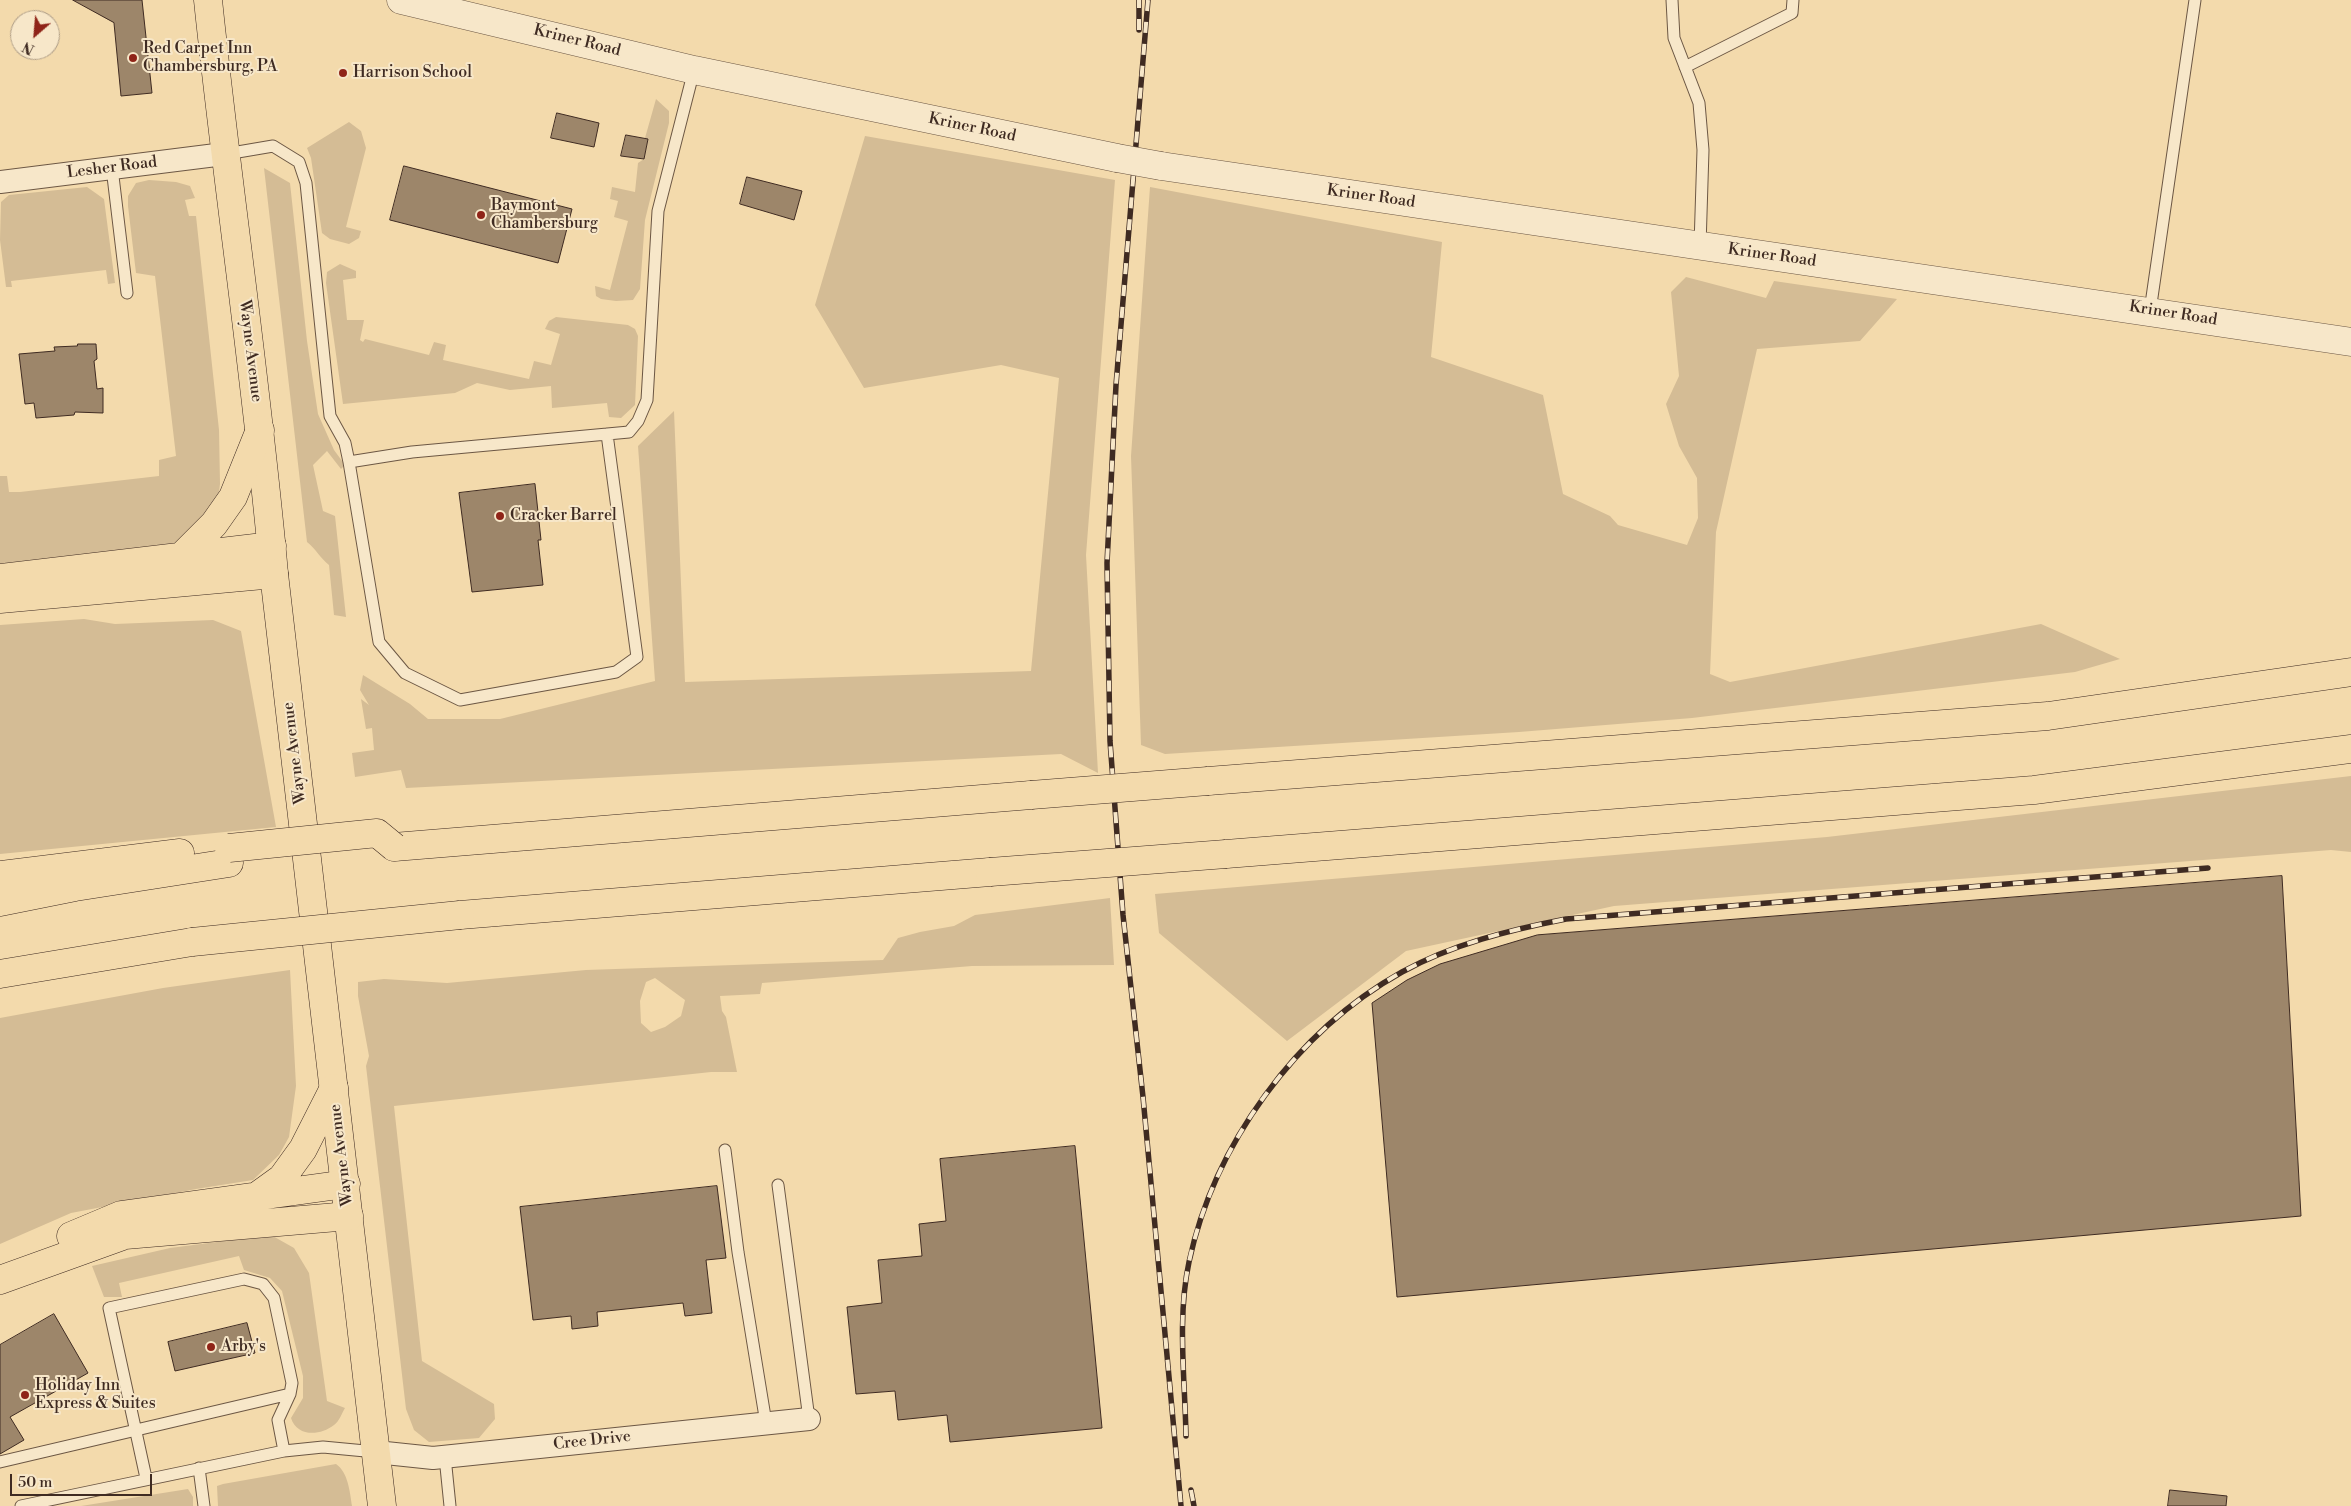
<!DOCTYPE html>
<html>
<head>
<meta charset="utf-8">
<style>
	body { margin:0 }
	#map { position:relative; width:2351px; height:1506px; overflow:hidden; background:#f3daac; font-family:"Libre Bodoni",serif }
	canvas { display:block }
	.north { position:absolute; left:10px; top:10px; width:50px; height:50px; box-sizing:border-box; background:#f7e7c9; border:1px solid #ad9c86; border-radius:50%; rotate:207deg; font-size:14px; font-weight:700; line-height:20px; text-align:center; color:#3f2b22 }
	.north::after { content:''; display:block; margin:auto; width:18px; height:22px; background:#8f2418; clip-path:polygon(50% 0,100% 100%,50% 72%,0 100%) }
	.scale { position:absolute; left:10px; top:1474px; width:142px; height:22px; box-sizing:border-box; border:2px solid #3f2b22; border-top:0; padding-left:6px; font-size:15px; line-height:18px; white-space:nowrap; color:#3f2b22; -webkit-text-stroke:4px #f7e7c9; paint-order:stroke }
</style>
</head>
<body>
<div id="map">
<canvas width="2351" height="1506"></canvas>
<div class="north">N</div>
<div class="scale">50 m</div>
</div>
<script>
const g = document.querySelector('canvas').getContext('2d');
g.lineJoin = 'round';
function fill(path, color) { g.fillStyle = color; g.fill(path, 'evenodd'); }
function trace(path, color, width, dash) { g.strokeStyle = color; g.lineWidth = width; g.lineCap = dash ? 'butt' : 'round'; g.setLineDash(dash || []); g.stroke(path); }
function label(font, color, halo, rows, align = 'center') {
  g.font = font + ' "Libre Bodoni",serif'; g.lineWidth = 4; g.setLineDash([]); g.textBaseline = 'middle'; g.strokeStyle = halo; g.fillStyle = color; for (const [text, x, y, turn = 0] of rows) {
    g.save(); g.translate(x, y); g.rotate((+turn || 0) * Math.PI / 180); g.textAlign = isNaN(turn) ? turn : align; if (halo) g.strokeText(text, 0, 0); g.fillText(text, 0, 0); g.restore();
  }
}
fill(new Path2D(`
	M656,99L669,111V123L645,220L640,289L633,300L616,301L601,299L596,296L595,286L610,290L628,221L614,217L618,201L610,199L612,187L635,192L638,163L644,159L648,139L645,138Z
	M349,122L361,131L366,148L346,227L361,231L359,238L349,244L330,239L322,233L311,158L307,148Z
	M865,136L1115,180L1086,555L1098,773L1061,754L406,788L401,770L355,777L352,753L374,750L372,728L366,729L361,699L369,705L360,690L363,675L410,704L428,719H500L655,681L638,446L674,411L685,682L1031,671L1059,378L1001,365L864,388L815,305Z
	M264,168L290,183L307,341L318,414L334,450L345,465L341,469L327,451L313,465L323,511L335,516L346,617L334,615L329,565C321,559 316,549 307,542Z
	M149,180L176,182L190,186L195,198L185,200L189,216H196L219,430L220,484L217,507L171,551L0,568V476H7L9,492H20L159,476V460L176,456L155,276L136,273L128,206V196L136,183Z
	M87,187L104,199L115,283L108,284L106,270L11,281L12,287H6L0,240L1,202L9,195Z
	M1150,187L1442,242L1431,357L1543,395L1563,494L1610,516L1618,525L1687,545L1698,518L1697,478L1679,446L1666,404L1679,376L1671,292L1686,277L1766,298L1774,281L1897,299L1860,341L1757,349L1716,532L1710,674L1730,682L2041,624L2120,659L2075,672L1692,718L1519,732L1165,754L1141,745L1131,456Z
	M340,264L356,271V278L343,280L347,320H364L360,340L363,342L365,339L429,355L434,342L446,345L443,360L529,379L534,361L551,365L560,334L545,329L549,321L556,317L628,325L635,329L638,336L635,405L621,418L609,417L607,403L552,408L551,386L510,390L477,383L455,393L343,404L326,283L327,272Z
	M84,619L115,624L213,620L241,631L276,827L0,854V625Z
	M2351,776V852L2331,850L1614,906L1406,951L1287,1041L1159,933L1155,894L1827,837Z
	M1110,898L1114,965L972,966L762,983L760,994L720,996L722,1011L726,1017L737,1072H711L394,1106L422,1361L494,1404L495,1419L479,1438L429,1442L414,1430L406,1409L366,1066L369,1056L358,996V982L384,979L447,983L586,970L883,960L898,938L920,932L954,926L975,915ZM655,978L685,1000L681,1016L665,1027L651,1032L641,1023L640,1001L646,982Z
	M290,970L296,1086L289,1137L279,1155L253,1180L196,1189L71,1213L0,1244V1018L163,988Z
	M271,1235L294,1248L309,1273L327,1401L345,1408C342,1413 339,1422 334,1425C320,1436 297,1437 291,1418L303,1398V1376L282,1291L270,1278L244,1270L239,1256L119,1283L122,1297H104L92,1266L170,1248Z
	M336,1464C348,1472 350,1492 352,1506H218L217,1486L223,1484Z
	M188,1489L193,1497V1506H81Z`), '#d4bc95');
const building = new Path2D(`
	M73,0H142L152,93L121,96L114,23Z
	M557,113L599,123L594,147L551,138Z
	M626,135L648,139L644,159L621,156Z
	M404,166L572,209L558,263L390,220Z
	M747,177L802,191L794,220L740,204Z
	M78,344H96L97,359L94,361L97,389L103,388V413L75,412L74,415L36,418L34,403L25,404L19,354L55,351L54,347L77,346Z
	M535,484L541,540H538L543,585L472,592L459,493Z
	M2282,876L2301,1216L1397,1297L1372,1003L1407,980L1440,964L1537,935Z
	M1075,1146L1102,1428L950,1442L947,1415L898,1420L895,1391L856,1394L847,1307L882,1303L878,1260L922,1256L919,1224L946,1221L940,1159Z
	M717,1186L726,1258L706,1260L712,1313L685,1316L683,1303L597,1312L598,1326L572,1329L571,1316L533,1320L520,1207Z
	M54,1314L88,1373L10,1417L24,1440L0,1454V1345Z
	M247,1323L255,1353L175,1371L168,1342Z
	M2170,1490L2227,1496L2226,1506H2168Z`);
fill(building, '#9d866a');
trace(building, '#3f2b22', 1);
const service = new Path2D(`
	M1672,0L1674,38L1699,103L1703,150L1700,246
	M1685,67L1792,13L1793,0
	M226,154L273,146L299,162L306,183L330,416L345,443L349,462L379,642L405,673L460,700L616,672L637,657L607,434
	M112,168L127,293
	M2150,311L2195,0
	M349,462L412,452L629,432L638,421L647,400L658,211L694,70
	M725,1150L738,1252L766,1423
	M778,1185L809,1419
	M445,1457L450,1506
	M0,1462L290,1394
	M199,1468L204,1506
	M146,1478L109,1308L244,1279L263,1284L274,1298L292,1383L290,1394L278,1420L284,1451
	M21,1506L284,1451L323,1447L376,1452`);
const minor = new Path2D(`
	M0,182L224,154
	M376,1452L433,1458L809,1419`);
const tertiary = new Path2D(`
	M401,0L694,70L1117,158
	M1161,166L2351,342`);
const primary = new Path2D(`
	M208,0C228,192 257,382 274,574L382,1506`);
const motorway = new Path2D(`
	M180,558L214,524L233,497L260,430
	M0,578L272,546
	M0,599L274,574
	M1208,781L2048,716L2351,672
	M394,847L1031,795
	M1226,854L2034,790L2351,749
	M0,875L180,853
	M0,902L75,887L229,863
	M460,915L990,872
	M0,974L192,942
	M257,1196L282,1178L303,1149L334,1088
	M71,1236L121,1215L346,1184
	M0,1280L125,1235L349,1216`);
trace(service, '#6c5744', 13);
trace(minor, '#6c5744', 24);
trace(tertiary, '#6c5744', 29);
trace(primary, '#3f2b22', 29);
trace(motorway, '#3f2b22', 29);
trace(service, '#f7e7c9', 11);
trace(minor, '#f7e7c9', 22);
trace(tertiary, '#f7e7c9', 28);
trace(primary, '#f3daac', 28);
trace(motorway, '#f3daac', 28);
const rail = new Path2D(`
	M1148,0L1116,385L1107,563L1110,741L1123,915L1143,1097L1181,1506
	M1139,30V0
	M1186,1436C1185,1379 1177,1318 1189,1262C1214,1145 1296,1031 1402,972C1453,944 1509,930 1566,919L2208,868
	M1191,1490L1194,1506`);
trace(rail, '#3f2b22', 5.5);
trace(rail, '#f7e7c9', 4, [11]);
const tertiaryBridge = new Path2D(`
	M1117,158L1161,166`);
const motorwayBridge = new Path2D(`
	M1031,795L1208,781
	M229,848L377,833L394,847
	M990,872L1226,854
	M192,942L460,915`);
trace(tertiaryBridge, '#6c5744', 29, []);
trace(motorwayBridge, '#3f2b22', 29, []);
trace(tertiaryBridge, '#f7e7c9', 28);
trace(motorwayBridge, '#f3daac', 28);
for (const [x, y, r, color] of [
	[133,58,5,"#8f2418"],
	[343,73,5,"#8f2418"],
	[481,215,5,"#8f2418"],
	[500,516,5,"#8f2418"],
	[211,1347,5,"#8f2418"],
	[25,1395,5,"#8f2418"]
]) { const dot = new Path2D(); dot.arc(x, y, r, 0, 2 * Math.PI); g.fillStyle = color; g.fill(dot); trace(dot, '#f7e7c9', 2); }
label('16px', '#3f2b22', '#f7e7c9', [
	["Kriner Road",577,41,14],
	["Kriner Road",972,128,12],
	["Lesher Road",112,168,-7],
	["Kriner Road",1371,197,8],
	["Kriner Road",1772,256,8],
	["Kriner Road",2173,314,9],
	["Wayne Avenue",250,351,83],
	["Wayne Avenue",295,753,-97],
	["Wayne Avenue",342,1155,-97],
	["Cree Drive",592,1441,-6]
]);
label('16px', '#3f2b22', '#f7e7c9', [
	["Red Carpet Inn",143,49],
	["Chambersburg, PA",143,67],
	["Harrison School",353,73],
	["Baymont",491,206],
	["Chambersburg",491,224],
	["Cracker Barrel",510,516],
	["Arby's",221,1347],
	["Holiday Inn",35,1386],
	["Express & Suites",35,1404]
], 'left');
</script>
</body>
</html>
